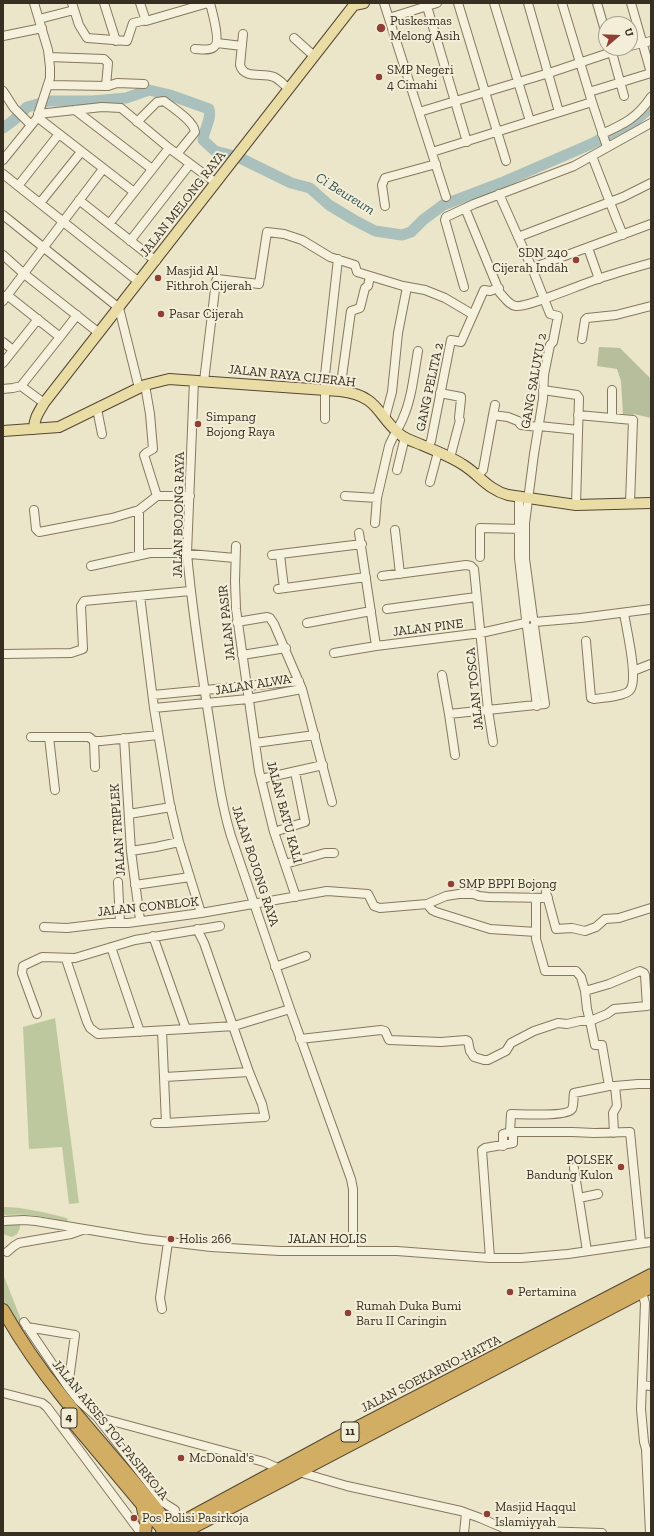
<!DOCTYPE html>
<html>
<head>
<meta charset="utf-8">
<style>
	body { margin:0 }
	#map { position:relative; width:654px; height:1536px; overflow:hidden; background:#ebe5c9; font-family:"Zilla Slab",serif }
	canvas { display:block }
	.frame { position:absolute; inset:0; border:4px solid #382f22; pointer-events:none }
	.north { position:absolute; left:598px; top:16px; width:40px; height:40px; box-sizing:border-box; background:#f3eed8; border:1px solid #a8a28f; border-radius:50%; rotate:71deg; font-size:11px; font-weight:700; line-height:16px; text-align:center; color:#382f22 }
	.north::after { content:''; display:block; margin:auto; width:14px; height:18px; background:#8f3f35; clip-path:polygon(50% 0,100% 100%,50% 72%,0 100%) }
</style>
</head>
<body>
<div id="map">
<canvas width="654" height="1536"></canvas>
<div class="frame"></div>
<div class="north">U</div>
</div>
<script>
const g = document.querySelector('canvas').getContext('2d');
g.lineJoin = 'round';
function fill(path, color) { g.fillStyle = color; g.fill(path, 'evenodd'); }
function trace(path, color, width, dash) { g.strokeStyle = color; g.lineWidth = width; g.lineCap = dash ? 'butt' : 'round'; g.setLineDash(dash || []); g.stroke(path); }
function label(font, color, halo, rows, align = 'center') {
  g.font = font + ' "Zilla Slab",serif'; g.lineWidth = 4; g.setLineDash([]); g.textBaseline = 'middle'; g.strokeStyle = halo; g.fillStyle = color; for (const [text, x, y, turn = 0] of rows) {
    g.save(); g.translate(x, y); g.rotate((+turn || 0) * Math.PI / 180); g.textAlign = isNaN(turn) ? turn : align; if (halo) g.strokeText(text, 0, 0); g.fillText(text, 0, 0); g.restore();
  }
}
fill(new Path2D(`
	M55,1018L79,1203L69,1204L62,1147L29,1149L23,1027Z
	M3,1207C25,1207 46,1213 67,1218L68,1220L66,1222C43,1216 27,1213 3,1215Z
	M20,1222V1228L17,1234L12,1237L3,1234V1226Z
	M3,1274L20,1317V1323L17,1324L3,1303Z`), '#bec89e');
fill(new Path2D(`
	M599,347L620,348L651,379V418L634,414L633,415L623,414L621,381L617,369L597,366Z`), '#b6be9c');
trace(new Path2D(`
	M3,128L14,120L27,107L49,101H93L126,98L149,90L170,95L209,109C212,119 204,129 203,140L215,151L238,157L291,183L310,188L329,205L354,220L375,231L402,235L411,232L423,220L443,205L501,183L591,144L636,120L651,107`), '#aac0bc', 11);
const minor = new Path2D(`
	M72,3L79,25L87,38L127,41L133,23L146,20
	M104,3L116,41
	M140,3L146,21L208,3
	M384,3L446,197
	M426,3L467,142
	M458,3L506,161
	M494,3L530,121
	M528,3L559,112
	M562,3L592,102L607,147
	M597,3L606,34
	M631,3L651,73
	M389,18L437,3
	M39,19L74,10
	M243,34L240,65C244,80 263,72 274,77C279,79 284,85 289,89
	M3,36L42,28
	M294,38L314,56
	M217,43L242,46
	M630,46L651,41
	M195,49C200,49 210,51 214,47C221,42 212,11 210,3
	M611,49L624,96
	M49,57L104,59L108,63L106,86
	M48,85L108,86L117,83L144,84
	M3,91L14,108L31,125
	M589,92L651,73
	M75,110L152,169
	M419,112L549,73L624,48
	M38,114L102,107L121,108L169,148L216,183
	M37,118L41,120L134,192
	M137,122L157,102L164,101C173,108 194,121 195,132L177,154
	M602,134C624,124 637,118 651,97
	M432,152L592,102
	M592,156L616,218L623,235
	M3,160L37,118L50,78V67L48,50L34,3
	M3,174L139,282
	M18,186L59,134
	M499,194L532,268L550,314L558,316L553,342L550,345L544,375L543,399L534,454L525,523V559L533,618
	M79,200L156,261
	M40,203L81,152
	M385,206L382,185L385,178L436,164
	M465,208L500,293C505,298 509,305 516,306C526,308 584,283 598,279C615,273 633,268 651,263
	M3,215L119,308L139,388
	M109,224L169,148
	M518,237L623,197L651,183
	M130,241L190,164
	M588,248L599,279
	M3,255L23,273L99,333
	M532,268L651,224
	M464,287L445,220L446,217L474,204L574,166L651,123
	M7,295L60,337L21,386L44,403
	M3,301L103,169
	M60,337L77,315
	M582,339L585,320L587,318L616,315L651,306
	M3,342L13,350
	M3,363L38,319
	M194,380L187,553C192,611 201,668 210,725C216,762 220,800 231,836L290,1009L351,1179L353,1189V1251
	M204,381L216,281L217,279L259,284L267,232L284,234L302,240L330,257L355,265L357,272L403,286L425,290L445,298L472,314
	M145,385L150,414L153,449L146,453L144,455L157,496
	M3,389L13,388L21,386
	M543,390L577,395L579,398L576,505
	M340,391L351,311L360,308L365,288L368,286L370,276
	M440,393L461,397V399L459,418L460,420L450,458
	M97,409L102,434
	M493,415L495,405
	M578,415L633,420L630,503
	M385,418L392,392L398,333L407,287
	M612,418V390
	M325,419V375L338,259
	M539,426L578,430
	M428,447L431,441L451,340L461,342L484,290L490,291L499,288
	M397,470L405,437
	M477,476L483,470L493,415L508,417L518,421L521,425L538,427
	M430,482L438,452
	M345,496L377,498L389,446C393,436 399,428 403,418C412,398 414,373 418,351
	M519,497V558L526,619
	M34,510L36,529L39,532L112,518L139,510L157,496H190
	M139,510V555
	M375,523L377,498
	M395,530L400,574
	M359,533L376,646
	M236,546L235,581L236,609L259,771L274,832L296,897
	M272,555L362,544
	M280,555L284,588
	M480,557V528L522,529
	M91,566L150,553H179L235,558
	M382,576L466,565L471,566L474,569L488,710L493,742
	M278,589L366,577
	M140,596L154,708L170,805L179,842L201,913
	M387,609L476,597
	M237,622L267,617L270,618L274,624L302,689L332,802
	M535,622L581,618L651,609
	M307,623L371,611
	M527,627L537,706
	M586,641L591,698L594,699C602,698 626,696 630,690C639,679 626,628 624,613
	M334,653L376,646L481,633L525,623
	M3,654L71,653L83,649L81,606L84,601L190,591
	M242,655L286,648
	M633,671L651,664
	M442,675L449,714
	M153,695L299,681
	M154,708L248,699L302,689
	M31,737H89L94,741H101L158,735
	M49,737L55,790
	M124,738L131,851L140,920
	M94,741L95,767
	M255,743L315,735
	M455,755L449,714L545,704L534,626
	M261,779L323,765
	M129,814L171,807
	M274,832L305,822L295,772
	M131,851L156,847L179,842
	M285,864L325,853H334
	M118,882L120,923
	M135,885L190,877
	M546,892L556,929L572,928L585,931L596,927L605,919L619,918L651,908
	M427,904L432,910L436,912L490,929L536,932V898
	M44,927L67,928L109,923H128L201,913L327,891L368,894L374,906L380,908L427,904L446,896L459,894H474L479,896L488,897L548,898
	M536,932V939L545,971H576L581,977L585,991L609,984L640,971L644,973L645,975L647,1006
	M153,936L186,1029L234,1026L290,1009
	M111,947L140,1032
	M66,959L87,1022L90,1028L98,1034L186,1029
	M275,967L306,956
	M37,1014L22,973L23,966L42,957L75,958L135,940L220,926
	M162,1031L166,1123L265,1117L262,1104L249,1072L204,943L197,929
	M300,1039L381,1030L385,1031L389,1040L441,1042L466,1040L468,1041L470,1051L474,1057L484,1060H488L506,1051L511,1043L534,1031L558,1023L567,1024L580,1021H590L587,1009L585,991
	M165,1077L249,1072
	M615,1086L638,1084H651
	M155,1123H166
	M614,1133L613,1113L617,1106L615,1086H609L602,1045H595L590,1021L607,1014L614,1009L647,1006L651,1004
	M503,1146V1134L510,1132L511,1114C521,1114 567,1117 572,1109C574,1105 573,1098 574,1093L609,1086
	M574,1168L587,1251
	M579,1198L598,1194
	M3,1221L24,1220L36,1221L144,1239L211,1247L280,1251H397L490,1258H521L568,1254L651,1242
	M7,1252L14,1246L19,1243L71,1234L85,1229
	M490,1258L482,1150L485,1148L513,1143V1134L515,1132H573L594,1133L630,1132L641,1243
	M642,1292L645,1303L641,1409L644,1442L646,1449L650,1533
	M162,1309L160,1298L168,1242
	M24,1322L68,1387
	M27,1327L75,1335L68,1387L79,1401L97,1417L264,1462L280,1469
	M642,1385L651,1386
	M3,1393L42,1403L47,1407L141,1533
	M97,1417L164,1503L175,1510L174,1516
	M299,1472L347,1486L461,1511L480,1518L508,1530L602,1533
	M464,1533L466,1513`);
const major = new Path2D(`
	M34,429C34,418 39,412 44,403L354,5L364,3
	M3,431L59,427L145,385L169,379L340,391C381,396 376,416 402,436C408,440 415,442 422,445C436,451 452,457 465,466C480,476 489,490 508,495L576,505L651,503`);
const highway = new Path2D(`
	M3,1310C20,1340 40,1369 61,1395C98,1442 140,1485 175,1533
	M72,1421L166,1533
	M143,1508L146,1523L145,1533
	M162,1533L341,1436L651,1275
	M182,1533L651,1287`);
trace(minor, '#86785f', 10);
trace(major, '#544633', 12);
trace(highway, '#544633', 14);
trace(minor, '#f6f1dc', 8);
trace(major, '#eadca5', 10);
trace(highway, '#d1ae63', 12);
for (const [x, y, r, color] of [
	[381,28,5,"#8f3f35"],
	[379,77,4,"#8f3f35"],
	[576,260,4,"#8f3f35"],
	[158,278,4,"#8f3f35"],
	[161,314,4,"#8f3f35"],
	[198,424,4,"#8f3f35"],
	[451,884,4,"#8f3f35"],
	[621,1167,4,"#8f3f35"],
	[171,1239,4,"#8f3f35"],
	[510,1292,4,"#8f3f35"],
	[348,1313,4,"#8f3f35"],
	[181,1458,4,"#8f3f35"],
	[487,1514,4,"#8f3f35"],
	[134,1518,4,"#8f3f35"]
]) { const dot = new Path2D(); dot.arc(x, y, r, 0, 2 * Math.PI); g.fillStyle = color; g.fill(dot); trace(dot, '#f3eed8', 1.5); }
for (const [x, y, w] of [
	[69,1418,16],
	[350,1432,18]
]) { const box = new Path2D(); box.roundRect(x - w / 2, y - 10, w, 20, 3); g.fillStyle = '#f3eed8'; g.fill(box); trace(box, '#382f22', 1); }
label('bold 12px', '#382f22', null, [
	["4",69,1418],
	["11",350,1432]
]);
label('13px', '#382f22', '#f3eed8', [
	["Puskesmas",390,21],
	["Melong Asih",390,36],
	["SMP Negeri",387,70],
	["4 Cimahi",387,85],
	["SDN 240",568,253,"right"],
	["Cijerah Indah",568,268,"right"],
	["Masjid Al",166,271],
	["Fithroh Cijerah",166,286],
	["Pasar Cijerah",169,314],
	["Simpang",206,417],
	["Bojong Raya",206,432],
	["SMP BPPI Bojong",459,884],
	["POLSEK",613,1160,"right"],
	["Bandung Kulon",613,1175,"right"],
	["Holis 266",179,1239],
	["Pertamina",518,1292],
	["Rumah Duka Bumi",356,1306],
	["Baru II Caringin",356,1321],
	["McDonald's",189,1458],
	["Masjid Haqqul",495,1507],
	["Islamiyyah",495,1522],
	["Pos Polisi Pasirkoja",142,1518]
], 'left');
label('13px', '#382f22', '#f3eed8', [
	["JALAN MELONG RAYA",183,204,-52],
	["JALAN RAYA CIJERAH",292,376,6],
	["GANG SALUYU 2",534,381,-80],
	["GANG PELITA 2",430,387,-78],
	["JALAN BOJONG RAYA",179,515,-89],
	["JALAN PASIR",227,623,-96],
	["JALAN PINE",428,628,-7],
	["JALAN ALWA",253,685,-9],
	["JALAN TOSCA",475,689,-96],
	["JALAN BATU KALI",284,812,75],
	["JALAN TRIPLEK",118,830,-94],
	["JALAN BOJONG RAYA",255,866,72],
	["JALAN CONBLOK",148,907,-6],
	["JALAN HOLIS",327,1239],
	["JALAN SOEKARNO-HATTA",431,1374,-27],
	["JALAN AKSES TOL PASIRKOJA",110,1430,51]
]);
label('italic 14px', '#325456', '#f3eed8', [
	["Ci Beureum",345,194,32]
]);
</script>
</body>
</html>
